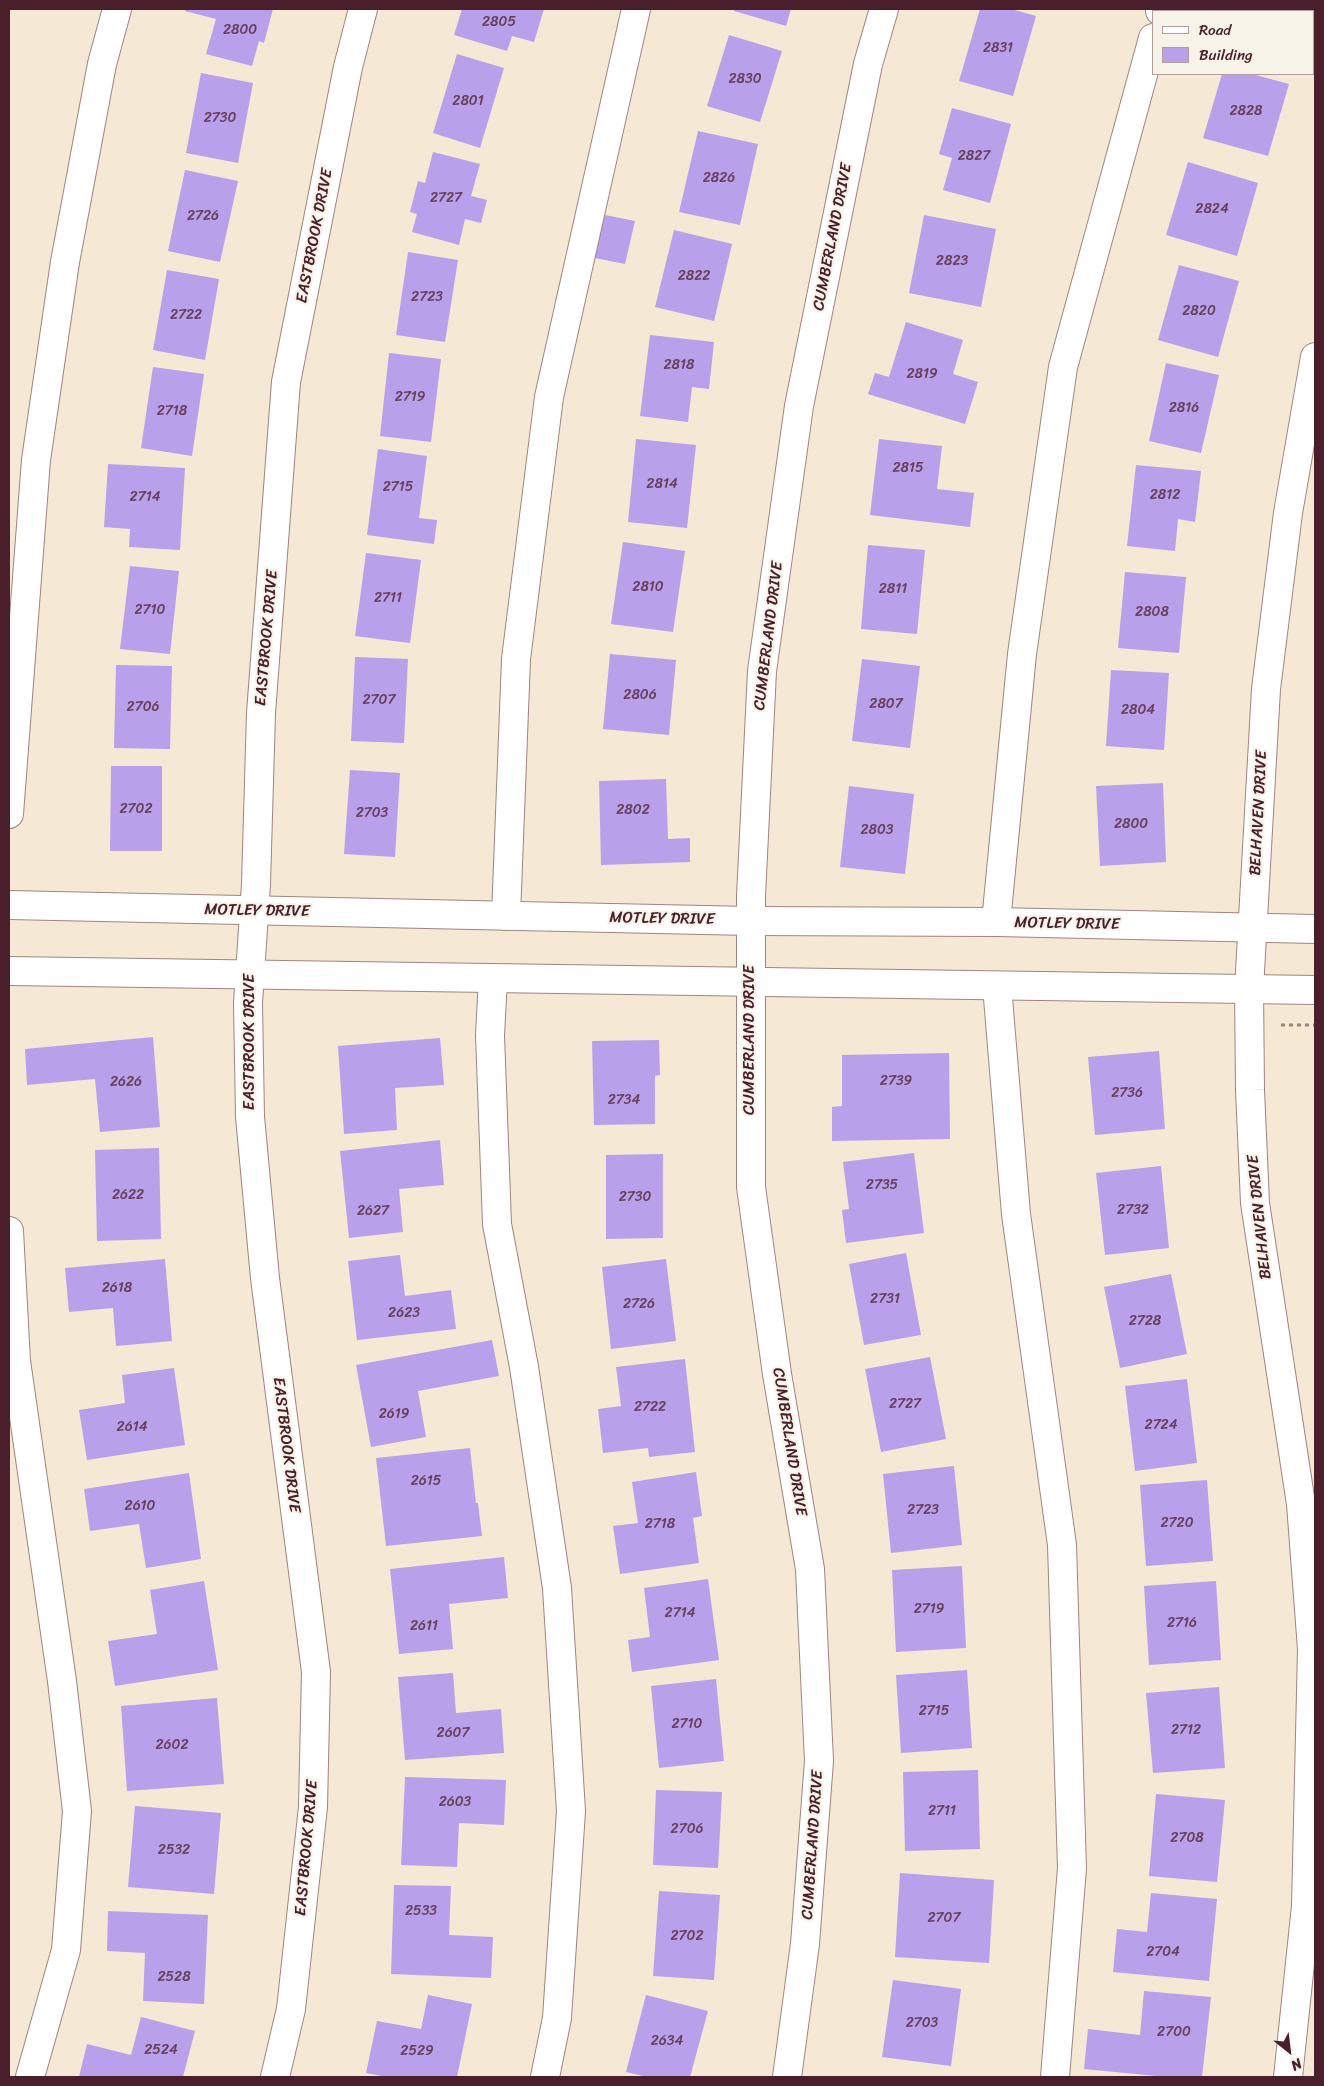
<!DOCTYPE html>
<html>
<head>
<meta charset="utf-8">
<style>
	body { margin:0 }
	#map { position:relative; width:1324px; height:2086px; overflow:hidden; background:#f5e8d5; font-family:Sriracha,sans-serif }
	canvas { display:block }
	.frame { position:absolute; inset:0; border:10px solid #4a1f2b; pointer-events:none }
	.legend { position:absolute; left:1152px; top:10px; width:162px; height:65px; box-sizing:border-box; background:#f7f3e8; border:1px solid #b29e9c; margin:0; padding:6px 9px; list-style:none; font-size:15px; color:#4a1f2b }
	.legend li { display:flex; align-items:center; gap:10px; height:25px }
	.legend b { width:25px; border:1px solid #b29e9c }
	.north { position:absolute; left:1264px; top:2026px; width:50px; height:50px; -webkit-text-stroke:4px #f7f3e8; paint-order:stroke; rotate:151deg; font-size:14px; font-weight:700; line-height:20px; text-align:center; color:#4a1f2b }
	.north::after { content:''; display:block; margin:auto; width:18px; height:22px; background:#4a1f2b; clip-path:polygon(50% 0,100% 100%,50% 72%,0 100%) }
</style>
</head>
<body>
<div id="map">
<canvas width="1324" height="2086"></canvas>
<div class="frame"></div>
<ul class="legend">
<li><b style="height:6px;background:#fff"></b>Road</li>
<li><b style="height:14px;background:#b9a0eb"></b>Building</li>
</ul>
<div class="north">N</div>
</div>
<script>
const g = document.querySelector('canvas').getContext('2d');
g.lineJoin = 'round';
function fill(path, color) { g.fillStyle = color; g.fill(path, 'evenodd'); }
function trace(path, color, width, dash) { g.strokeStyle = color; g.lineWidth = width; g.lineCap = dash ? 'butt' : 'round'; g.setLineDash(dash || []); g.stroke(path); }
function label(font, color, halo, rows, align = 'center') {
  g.font = font + ' Sriracha,sans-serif'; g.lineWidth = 4.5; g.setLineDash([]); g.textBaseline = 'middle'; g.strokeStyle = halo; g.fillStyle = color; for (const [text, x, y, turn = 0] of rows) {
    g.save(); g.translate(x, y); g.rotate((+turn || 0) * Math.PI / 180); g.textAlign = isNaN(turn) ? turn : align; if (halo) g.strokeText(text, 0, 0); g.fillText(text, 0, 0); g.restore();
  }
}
fill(new Path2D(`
	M186,9H273L264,43L259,41L252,66L206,54L216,19L185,11Z
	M462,9H544L534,42L512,36L507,51L454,35Z
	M734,9H791L786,26L734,11Z
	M980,9H1011L1036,16L1013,96L959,81Z
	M1248,9H1312L1311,11H1247Z
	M729,35L782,51L760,122L707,106Z
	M457,54L504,68L480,148L433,133Z
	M201,73L253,83L238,163L186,153Z
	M1222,74H1252L1289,84L1268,156L1203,138Z
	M952,108L1011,124L990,203L943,190L952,158L939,154Z
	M698,131L758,144L740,225L679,212Z
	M433,152L480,164L471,196L487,200L481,223L465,219L459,245L412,232L417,214L410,212L418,181L425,183Z
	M1188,162L1258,183L1237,256L1166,235Z
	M185,170L238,181L220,262L168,251Z
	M600,214L635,221L625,264L590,257Z
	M924,215L996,229L981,307L909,293Z
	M674,230L732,244L714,321L655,307Z
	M408,252L458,260L445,342L396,335Z
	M1179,265L1239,281L1218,357L1158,340Z
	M167,270L219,279L205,360L153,350Z
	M906,322L963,340L953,374L978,382L965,424L868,394L875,373L889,377Z
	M650,335L714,342L709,389L692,387L688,422L640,416Z
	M389,353L441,359L431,442L380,436Z
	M1166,363L1219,375L1201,453L1149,441Z
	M153,367L204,374L192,456L141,448Z
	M636,439L696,445L687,528L628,522Z
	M879,439L942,446L937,489L974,493L970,527L870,515Z
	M378,449L427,456L419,518L437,520L434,544L367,535Z
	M108,464L185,468L180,550L129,547L130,529L104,527Z
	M1136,465L1201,471L1195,522L1178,519L1175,551L1127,546Z
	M623,542L685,551L673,632L611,624Z
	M868,545L925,550L917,634L861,629Z
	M366,553L421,560L410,643L355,636Z
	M130,566L179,571L170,654L120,649Z
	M1125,572L1186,577L1179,653L1118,648Z
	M610,654L676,660L669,735L603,729Z
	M355,657L408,659L404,743L351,741Z
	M862,659L920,666L910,748L852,741Z
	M116,665L172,666L170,749L114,748Z
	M1111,670L1169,673L1164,750L1106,746Z
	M111,766H162V851H110Z
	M350,770L400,773L395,857L344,854Z
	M666,779L668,839L690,838V862L601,865L599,781Z
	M1163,783L1166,862L1100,866L1096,786Z
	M849,786L914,794L905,874L840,867Z
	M153,1037L160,1127L100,1132L95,1079L27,1085L25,1049Z
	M440,1038L444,1085L395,1088L397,1130L344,1134L338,1046Z
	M659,1040L660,1075L655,1076V1124L594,1125L592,1041Z
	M1159,1051L1165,1129L1095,1135L1088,1057Z
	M949,1053L950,1139L832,1141V1107L842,1106V1055Z
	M440,1140L444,1185L399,1189L403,1232L349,1238L340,1151Z
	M159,1148L161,1239L97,1241L95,1150Z
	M914,1153L924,1233L846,1243L842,1210L849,1209L843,1162Z
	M663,1154V1238L606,1239V1155Z
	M1161,1166L1169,1248L1105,1255L1096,1173Z
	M906,1253L921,1335L864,1345L849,1264Z
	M400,1255L405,1296L451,1290L456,1329L357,1340L348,1261Z
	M165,1259L172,1341L116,1346L113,1308L69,1312L65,1268Z
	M666,1259L676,1341L611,1349L602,1267Z
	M1171,1274L1187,1354L1120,1368L1104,1287Z
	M492,1340L499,1376L418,1391L426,1437L371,1447L356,1365Z
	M930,1357L946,1439L881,1452L865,1369Z
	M685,1359L695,1452L649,1457L648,1448L603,1453L598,1409L621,1406L616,1367Z
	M174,1368L185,1445L87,1460L79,1410L125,1403L122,1375Z
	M1187,1379L1197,1463L1135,1471L1125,1386Z
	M470,1448L476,1503H478L482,1536L386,1546L376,1458Z
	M954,1466L962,1545L891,1553L883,1474Z
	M696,1472L702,1516L693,1518L699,1563L620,1574L613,1526L638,1523L632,1482Z
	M189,1473L201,1559L146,1568L139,1524L90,1531L84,1489Z
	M1207,1480L1213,1561L1146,1566L1140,1485Z
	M504,1557L508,1598L449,1604L453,1649L399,1654L390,1569Z
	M962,1566L966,1648L896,1652L892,1570Z
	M708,1579L719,1660L632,1672L628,1640L650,1637L644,1588Z
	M204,1581L218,1670L115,1686L108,1641L157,1634L150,1590Z
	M1216,1581L1221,1660L1149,1665L1144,1586Z
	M967,1670L972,1748L901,1753L896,1675Z
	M453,1673L456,1713L501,1709L504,1753L405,1760L398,1677Z
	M716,1679L724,1761L659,1768L651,1686Z
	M1219,1687L1225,1768L1153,1773L1146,1693Z
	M217,1698L224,1784L127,1791L121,1706Z
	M978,1770L980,1849L905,1851L903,1772Z
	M405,1777L506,1780L504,1825L459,1823L457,1867L401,1865Z
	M656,1790L722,1792L718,1868L653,1865Z
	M1156,1794L1225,1800L1217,1882L1149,1876Z
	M135,1806L221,1813L214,1894L128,1887Z
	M900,1873L994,1880L989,1963L895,1957Z
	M394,1885L451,1886L449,1935L493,1937L491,1978L391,1974Z
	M659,1891L720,1895L714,1980L653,1976Z
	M1151,1893L1217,1899L1209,1981L1113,1972L1117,1929L1147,1932Z
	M108,1911L208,1915L204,2004L143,2001L145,1953L107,1951Z
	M893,1980L961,1989L951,2066L882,2057Z
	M1144,1991L1211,1997L1202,2077H1167L1084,2069L1088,2029L1140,2035Z
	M428,1995L472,2004L457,2077H387L366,2073L377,2021L421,2029Z
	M646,1995L708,2011L690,2077H647L626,2072Z
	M141,2017L195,2031L183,2077H79L87,2044L131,2055Z`), '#b9a0eb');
const minor = new Path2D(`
	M1160,11L1161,9
	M9,814L36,460L65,262L102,64L117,9
	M506,916L516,659L549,397L636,9
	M996,922L1022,654L1063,367L1153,38
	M493,978L490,1035L497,1224L524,1367L557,1588L571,1811L557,2018L545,2077
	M997,986L1016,1214L1062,1545L1072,1868L1055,2077
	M9,1231L16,1361L62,1681L77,1811L66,1950L30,2077
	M275,2077L291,2009L313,1807L316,1672L265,1278L250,1117L248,1003L256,884L261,713L286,382L348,67L363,9
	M787,2077L805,1944L819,1761L810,1569L777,1374L751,1187V896L762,671L799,406L868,64L884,9
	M1288,2077L1306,1906L1312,1649L1301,1504L1255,1203L1250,1090L1249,989L1266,689L1288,513L1315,357`);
const major = new Path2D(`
	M9,905L750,921L996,922L1315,929
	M9,971L1315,990`);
trace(minor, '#a08480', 30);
trace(major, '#a08480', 30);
trace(new Path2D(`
	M1281,1025H1315`), '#a08480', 3, [4, 4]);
trace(minor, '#fff', 28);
trace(major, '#fff', 28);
label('14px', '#663f5b', null, [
	["2805",499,22],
	["2800",240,30],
	["2831",998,48],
	["2830",745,79],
	["2801",468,101],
	["2828",1246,111],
	["2730",220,118],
	["2827",974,156],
	["2826",719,178],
	["2727",446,198],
	["2824",1212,209],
	["2726",203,216],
	["2823",952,261],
	["2822",694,276],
	["2723",427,297],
	["2820",1199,311],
	["2722",186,315],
	["2818",679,365],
	["2819",922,374],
	["2719",410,397],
	["2816",1184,408],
	["2718",172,411],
	["2815",908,468],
	["2814",662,484],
	["2715",398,487],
	["2812",1165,495],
	["2714",145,497],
	["2810",648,587],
	["2811",893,589],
	["2711",388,598],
	["2710",150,610],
	["2808",1152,612],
	["2806",640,695],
	["2707",379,700],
	["2807",886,704],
	["2706",143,707],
	["2804",1138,710],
	["2702",136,809],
	["2802",633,810],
	["2703",372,813],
	["2800",1131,824],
	["2803",877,830],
	["2739",896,1081],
	["2626",126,1082],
	["2736",1127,1093],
	["2734",624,1100],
	["2735",882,1185],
	["2622",128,1195],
	["2730",635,1197],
	["2732",1133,1210],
	["2627",373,1211],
	["2618",117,1288],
	["2731",885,1299],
	["2726",639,1304],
	["2623",404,1313],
	["2728",1145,1321],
	["2727",905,1404],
	["2722",650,1407],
	["2619",394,1414],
	["2724",1161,1425],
	["2614",132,1427],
	["2615",426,1481],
	["2610",140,1506],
	["2723",923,1510],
	["2720",1177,1523],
	["2718",660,1524],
	["2719",929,1609],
	["2714",680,1613],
	["2716",1182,1623],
	["2611",424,1626],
	["2715",934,1711],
	["2710",687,1724],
	["2712",1186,1730],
	["2607",453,1733],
	["2602",172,1745],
	["2603",455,1802],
	["2711",942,1811],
	["2706",687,1829],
	["2708",1187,1838],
	["2532",174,1850],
	["2533",421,1911],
	["2707",944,1918],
	["2702",687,1936],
	["2704",1163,1952],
	["2528",174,1977],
	["2703",922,2023],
	["2700",1174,2032],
	["2634",667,2041],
	["2524",161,2050],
	["2529",417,2051]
]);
label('16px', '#4a1f2b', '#f7f3e8', [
	["EASTBROOK DRIVE",315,236,-79],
	["CUMBERLAND DRIVE",833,237,-79],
	["CUMBERLAND DRIVE",769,636,-83],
	["EASTBROOK DRIVE",267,638,-85],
	["BELHAVEN DRIVE",1259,813,-87],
	["MOTLEY DRIVE",257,911,1],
	["MOTLEY DRIVE",662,919,1],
	["MOTLEY DRIVE",1067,924,1],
	["CUMBERLAND DRIVE",750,1040,-90],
	["EASTBROOK DRIVE",250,1042,-90],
	["BELHAVEN DRIVE",1260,1217,-96],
	["CUMBERLAND DRIVE",789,1442,81],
	["EASTBROOK DRIVE",286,1445,83],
	["CUMBERLAND DRIVE",813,1845,-86],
	["EASTBROOK DRIVE",307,1848,-85]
]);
</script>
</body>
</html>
